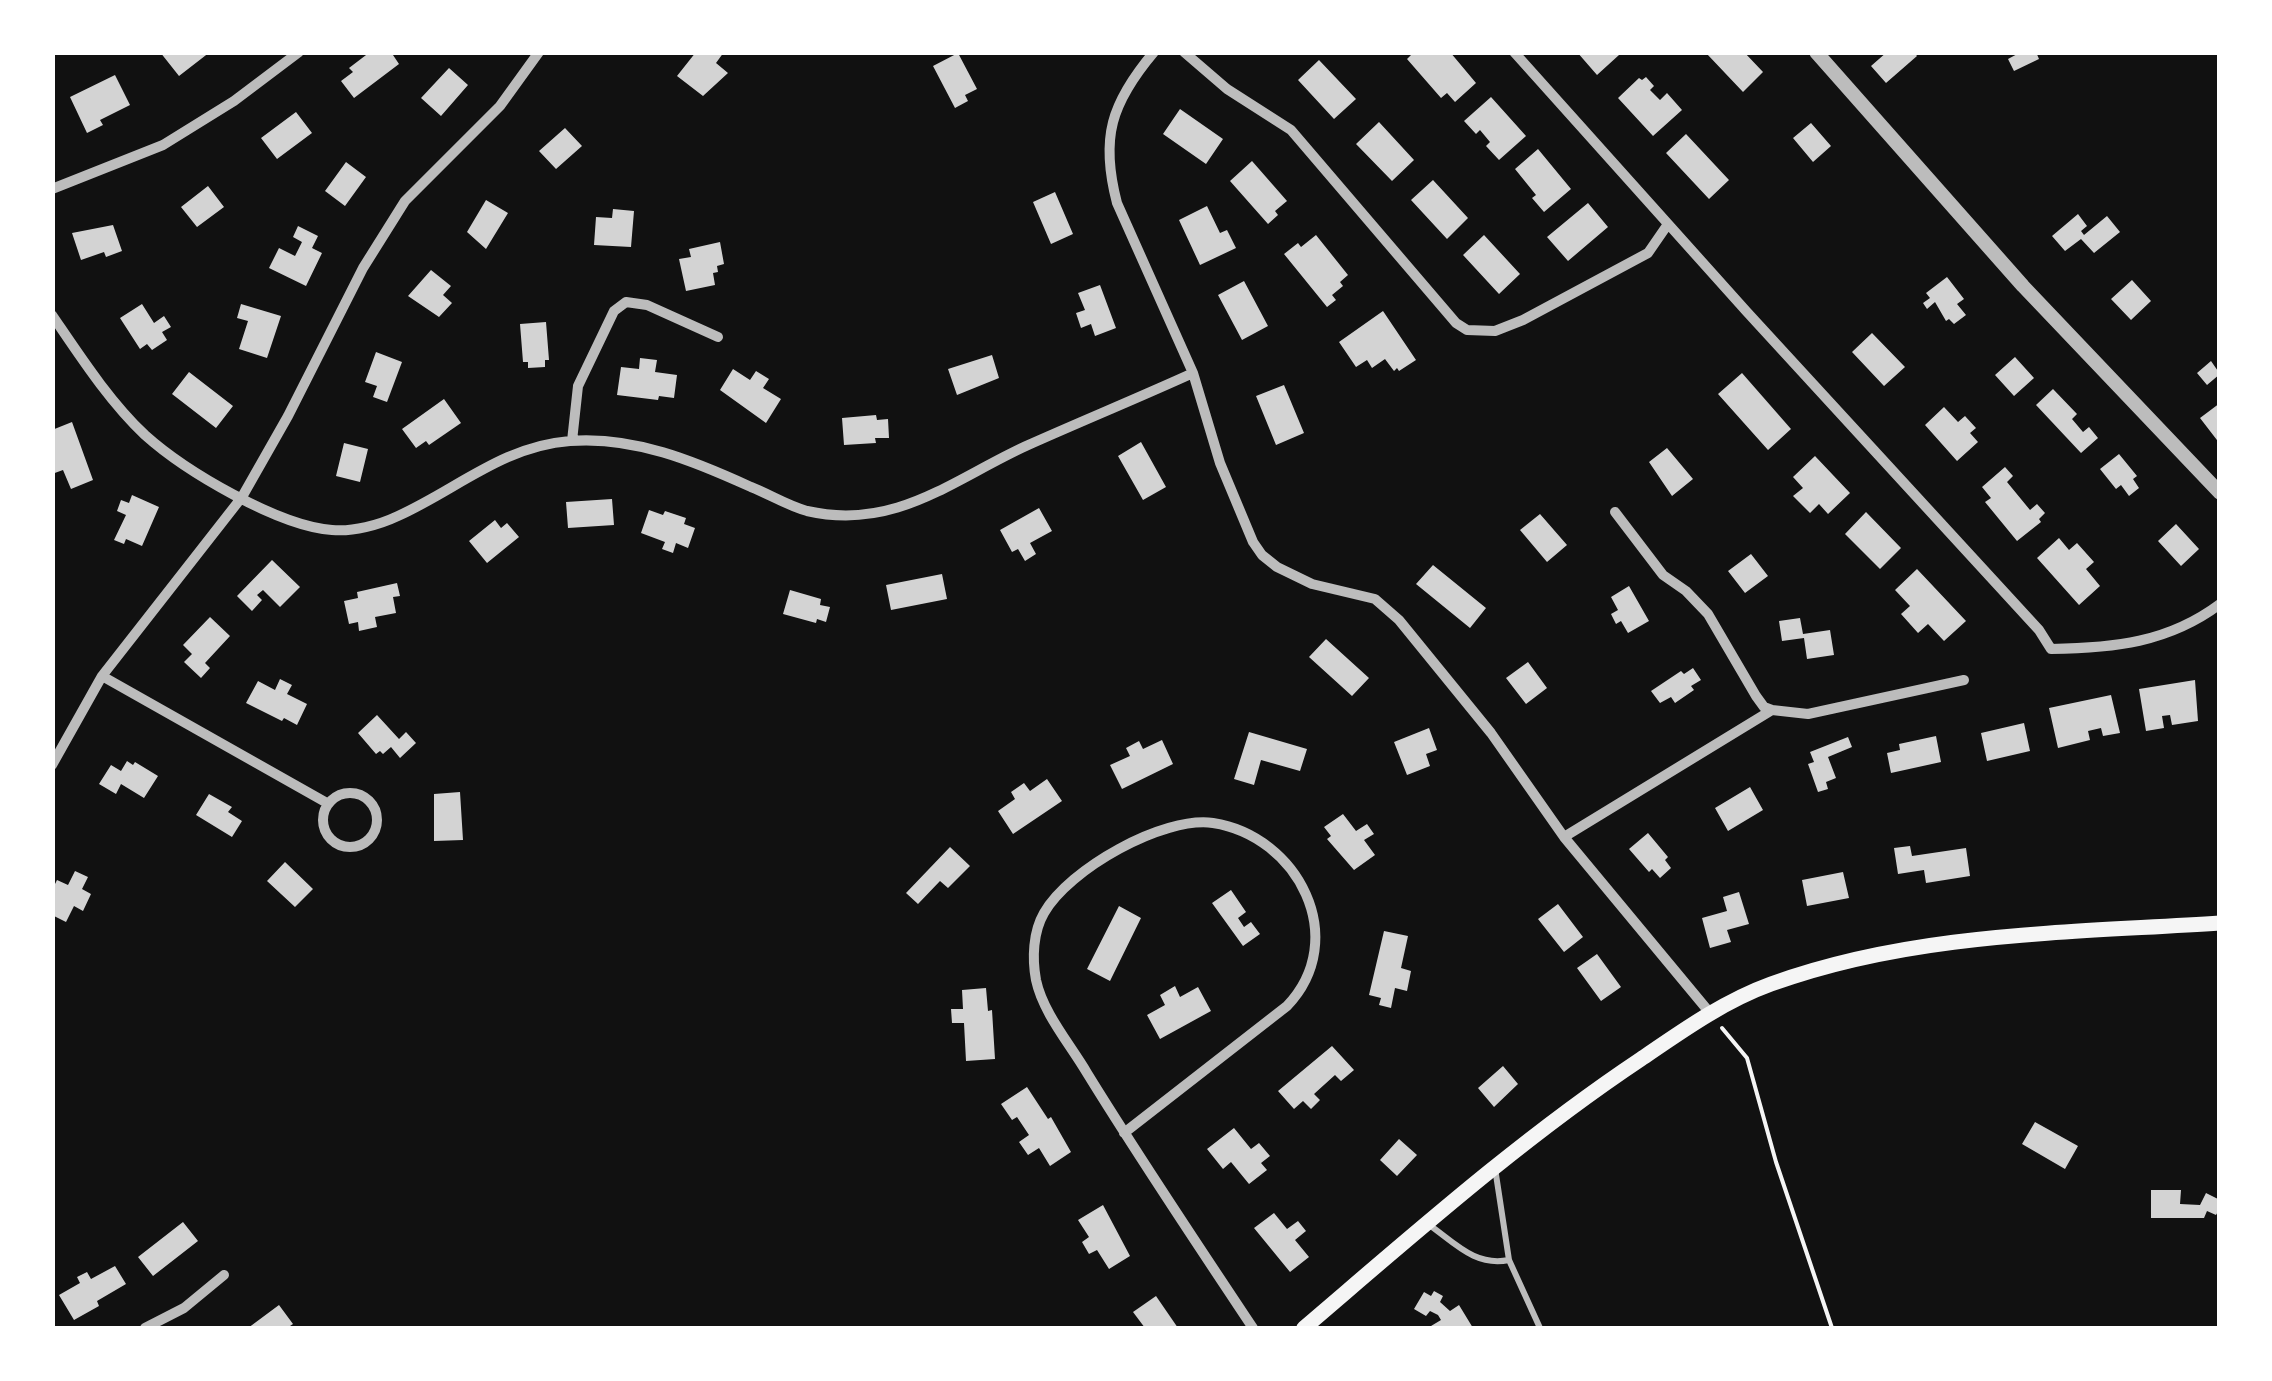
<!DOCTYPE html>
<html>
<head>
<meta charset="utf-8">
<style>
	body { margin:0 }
	#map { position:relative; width:2272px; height:1381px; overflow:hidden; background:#111; font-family:"Fira Sans Condensed",sans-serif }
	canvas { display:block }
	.frame { position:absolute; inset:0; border:55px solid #fff; pointer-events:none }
</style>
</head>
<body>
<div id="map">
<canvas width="2272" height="1381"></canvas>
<div class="frame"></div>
</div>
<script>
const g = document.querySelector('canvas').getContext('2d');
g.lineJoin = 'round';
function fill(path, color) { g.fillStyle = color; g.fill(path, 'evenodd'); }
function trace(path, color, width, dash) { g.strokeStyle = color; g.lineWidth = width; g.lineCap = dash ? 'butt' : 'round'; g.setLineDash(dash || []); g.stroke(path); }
fill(new Path2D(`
	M160,52H210L179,76Z
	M370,52H391L399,64L354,98L341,81L353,72L349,68Z
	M696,52H724L716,63L728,73L703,96L677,76Z
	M1414,52H1450L1476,83L1455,102L1447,93L1441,98L1407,59Z
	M1577,52H1616L1619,55L1597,75Z
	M1708,52H1744L1763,72L1743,92L1707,54Z
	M1887,52H1914L1917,56L1886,83L1871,66Z
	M2021,52H2036L2039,59L2014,71L2008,59Z
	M958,53L977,89L965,95L968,101L955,108L933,66Z
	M1319,60L1356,99L1334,119L1298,80Z
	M449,68L468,85L441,116L421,98Z
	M115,75L130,105L100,120L103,125L87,133L70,97Z
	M1646,77L1654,86L1650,90L1660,100L1667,93L1682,110L1653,136L1618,98L1639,78L1642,80Z
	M1491,97L1526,136L1499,160L1486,146L1490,142L1480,130L1476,134L1464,121Z
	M1180,109L1223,139L1206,164L1163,134Z
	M296,112L312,133L277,159L261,138Z
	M1379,122L1414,160L1392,181L1356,144Z
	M1811,123L1831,146L1813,162L1793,138Z
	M565,128L582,146L556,169L539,151Z
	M1686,134L1729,180L1709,199L1666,153Z
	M1538,149L1571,189L1544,212L1532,198L1536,195L1515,169Z
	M1252,161L1287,201L1275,211L1278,215L1268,224L1230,181Z
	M346,162L366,177L345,206L325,191Z
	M1433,180L1468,218L1447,239L1411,200Z
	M208,186L224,207L197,227L181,207Z
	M1055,192L1073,234L1051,244L1033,202Z
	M486,200L508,213L486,249L467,232Z
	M1588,203L1608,227L1568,261L1547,237Z
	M1207,206L1220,233L1227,230L1236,248L1200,265L1179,220Z
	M613,209L634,211L631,247L594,245L596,217L612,218Z
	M2078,214L2087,226L2081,231L2084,235L2107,216L2120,232L2094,253L2081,239L2065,251L2052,236Z
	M113,225L122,251L106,257L104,252L81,260L72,233Z
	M298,226L318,236L312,248L322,253L306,286L269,268L279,248L295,256L302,242L293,237Z
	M1316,235L1348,275L1340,282L1343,286L1332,295L1336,300L1327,307L1284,254L1298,243L1301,247Z
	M1484,235L1520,274L1499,294L1463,255Z
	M720,242L724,264L717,266L718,272L713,273L715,285L686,291L679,259L691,257L689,249Z
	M431,270L451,286L443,295L452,303L439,317L408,296Z
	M1947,277L1964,299L1957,304L1966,315L1954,324L1949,319L1946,321L1935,302L1927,309L1923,303L1930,298L1926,293Z
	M2132,280L2151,301L2131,320L2111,299Z
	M1244,281L1268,326L1242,340L1218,295Z
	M1100,285L1116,328L1095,336L1091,324L1081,328L1076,313L1085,310L1078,293Z
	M142,304L154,323L164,316L171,327L162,332L167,340L152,350L147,344L140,349L120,318Z
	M241,304L281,316L267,358L239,349L248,321L237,318Z
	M1383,311L1416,360L1399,371L1397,368L1394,371L1385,359L1372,368L1367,360L1356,367L1339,342Z
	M546,322L549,360H545V367L528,368V362H523L520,324Z
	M1872,333L1905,367L1884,386L1852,352Z
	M376,352L402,362L387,402L373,397L377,386L365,382Z
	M992,355L999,378L957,395L948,369Z
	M2015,357L2034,378L2014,396L1995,375Z
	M640,358L657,360L655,372L677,375L674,398L659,396L658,400L617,395L621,367L639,369Z
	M2211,361L2220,374L2207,385L2197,373Z
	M733,369L750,380L756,371L769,379L763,388L781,399L766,423L720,390Z
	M189,372L233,406L216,428L172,394Z
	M1742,373L1791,429L1768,450L1718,394Z
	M1284,385L1304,433L1276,445L1256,396Z
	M2053,389L2077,414L2072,419L2083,432L2089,427L2098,438L2081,453L2036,405Z
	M444,399L461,423L429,445L426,441L416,448L402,429Z
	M2220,403V444L2200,418Z
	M1944,407L1958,422L1965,416L1976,428L1970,433L1978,442L1957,461L1925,425Z
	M876,415L877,420L888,419L889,438H875L876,443L844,445L842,418Z
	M72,422L93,480L71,489L63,470L52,474V430Z
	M1141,442L1166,487L1143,500L1118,456Z
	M344,443L368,449L360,482L336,476Z
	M1667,448L1693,479L1672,496L1649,462Z
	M2119,454L2137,476L2133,479L2139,488L2129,496L2121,485L2116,489L2100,469Z
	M1815,456L1850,493L1828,514L1819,504L1810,513L1793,496L1803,488L1793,477Z
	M2005,467L2013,476L2007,482L2030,510L2037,504L2045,513L2039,519L2041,522L2017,541L1985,502L1991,498L1982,487Z
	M132,495L159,507L142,546L126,539L124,544L114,540L126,515L117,511L121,500L129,503Z
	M612,499L614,525L568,528L566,502Z
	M1039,508L1052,531L1030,543L1036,554L1025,561L1018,549L1012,552L1000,530Z
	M649,510L663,515L665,511L686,518L684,524L695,528L688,548L676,543L673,553L662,549L665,542L641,533Z
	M1866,512L1901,548L1880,569L1845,534Z
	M1540,514L1567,545L1547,562L1520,530Z
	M495,520L501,528L507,523L519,537L487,563L469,541Z
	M2176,524L2199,549L2181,566L2158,541Z
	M2059,538L2069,550L2077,543L2094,562L2086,569L2100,586L2079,605L2037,558Z
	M1751,554L1768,576L1745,593L1728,571Z
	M272,560L300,587L280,607L263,590L257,595L262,600L252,611L237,596Z
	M1433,565L1486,608L1470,628L1416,584Z
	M1917,569L1966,621L1944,641L1928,624L1918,633L1901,614L1910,606L1895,590Z
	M942,574L947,599L891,610L886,585Z
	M397,583L400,596L393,597L396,613L375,617L377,627L359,631L358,622L349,624L344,601L358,598L357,592Z
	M1629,586L1649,621L1628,633L1621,621L1616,624L1611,614L1618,610L1611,597Z
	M790,590L821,599L820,605L830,607L826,622L817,619L816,623L783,614Z
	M210,617L230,636L205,663L210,668L201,678L184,662L192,654L183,645Z
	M1800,618L1803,634L1830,630L1834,655L1807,659L1804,638L1782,641L1779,621Z
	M1326,639L1369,678L1352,696L1309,657Z
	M1528,662L1547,688L1526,704L1506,678Z
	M1693,668L1701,680L1691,686L1694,690L1675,703L1671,697L1660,703L1651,691L1681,671L1684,674Z
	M280,679L292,685L287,694L307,704L297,725L284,718L282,721L246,703L258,681L275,690Z
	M2195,680L2198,721L2172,725L2170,715L2162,716L2164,728L2146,731L2139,689Z
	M2111,695L2120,733L2103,736L2101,728L2088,731L2090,740L2058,748L2049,708Z
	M377,715L399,739L406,732L416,743L400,758L391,747L383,754L380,751L376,754L358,733Z
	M2024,723L2030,751L1987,761L1981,733Z
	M1429,728L1437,750L1426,754L1430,766L1407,775L1394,742Z
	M1249,732L1307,749L1300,771L1261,760L1254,785L1234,779Z
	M1936,736L1941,762L1891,773L1887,753L1900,750L1899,744Z
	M1848,737L1852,747L1828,757L1836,778L1826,782L1828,789L1818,792L1808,764L1814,762L1810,752Z
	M1162,740L1173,764L1122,789L1110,765L1130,756L1126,748L1139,741L1143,749Z
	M127,761L133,765L135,762L158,776L144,798L121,784L116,794L99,784L111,765L121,771Z
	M1047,779L1062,801L1013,834L998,811L1015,799L1011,792L1024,783L1030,791Z
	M1750,787L1763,810L1728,831L1715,808Z
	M460,792L463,840L434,841V794Z
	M209,794L232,807L228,812L242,821L232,837L196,815Z
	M1343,814L1356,831L1367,824L1374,834L1364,840L1375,855L1354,870L1327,839L1331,836L1324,827Z
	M1648,833L1668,857L1665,860L1671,868L1660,878L1652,869L1649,872L1629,849Z
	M1910,846L1912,856L1966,848L1970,876L1926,883L1924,870L1898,874L1894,848Z
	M950,847L970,866L948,888L940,881L918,904L906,893Z
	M285,862L313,889L295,907L267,881Z
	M75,871L88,877L82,889L91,894L83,911L74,906L66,922L52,915V890L57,880L68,885Z
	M1843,872L1849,898L1807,906L1802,880Z
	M1231,890L1246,912L1238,918L1244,927L1251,922L1260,934L1243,946L1212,903Z
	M1739,892L1749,924L1727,930L1731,942L1710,948L1702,918L1727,911L1723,897Z
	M1558,904L1583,937L1564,952L1538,919Z
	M1119,906L1141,918L1110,981L1087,969Z
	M1384,931L1408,936L1401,968L1411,971L1407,991L1395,988L1391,1008L1379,1005L1381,998L1369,995Z
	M1597,954L1621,987L1601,1001L1577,968Z
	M1175,986L1180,997L1198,987L1211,1011L1160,1039L1147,1015L1165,1005L1160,995Z
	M986,988L988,1011L992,1010L995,1059L966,1061L964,1023H952L951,1009H963L962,990Z
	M1332,1046L1354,1070L1341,1081L1335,1075L1314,1094L1320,1100L1311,1109L1303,1101L1294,1109L1278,1091Z
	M1503,1066L1518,1084L1494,1107L1478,1088Z
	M1027,1087L1048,1119L1051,1117L1071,1152L1050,1166L1039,1148L1028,1155L1019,1142L1029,1135L1017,1117L1012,1120L1001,1104Z
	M2035,1122L2078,1146L2065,1169L2022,1144Z
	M1234,1128L1251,1149L1259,1143L1270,1156L1261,1163L1267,1170L1249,1184L1231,1162L1223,1169L1207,1149Z
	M1399,1139L1417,1155L1397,1176L1380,1160Z
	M2151,1190H2181L2180,1204L2200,1205L2206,1193L2220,1200V1208L2216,1215L2207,1211L2204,1218H2151Z
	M1103,1205L1130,1256L1109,1269L1097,1250L1089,1254L1082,1242L1089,1237L1078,1220Z
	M1274,1213L1287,1229L1298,1221L1306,1231L1295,1240L1309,1257L1290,1272L1254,1228Z
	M183,1222L198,1241L153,1276L138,1257Z
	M115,1266L126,1284L97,1301L99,1306L74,1320L59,1295L80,1283L77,1277L87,1272L91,1279Z
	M1434,1291L1443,1296L1440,1302L1450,1311L1459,1305L1473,1328H1432L1431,1326L1441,1320L1438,1315L1430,1311L1426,1316L1414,1309L1424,1292L1431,1296Z
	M1156,1296L1178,1328H1145L1133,1312Z
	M279,1305L293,1324L287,1328H248Z`), '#d3d3d3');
trace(new Path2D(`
	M1722,1028L1747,1058L1776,1162L1832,1328`), '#f5f5f5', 4);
trace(new Path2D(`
	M1495,1168L1509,1260L1540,1328
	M1428,1224C1455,1243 1475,1267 1509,1260`), '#bcbcbc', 6);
trace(new Path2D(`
	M1154,52C1111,103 1100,138 1117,203L1193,373L1220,463L1253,542L1262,555L1277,567L1312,584L1375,599L1399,620L1491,733L1564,837L1710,1013
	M1184,52L1227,89L1291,130L1456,323L1467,330L1495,331L1523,320L1648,253L1668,224
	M1514,52L1747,312L2039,630L2051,649C2113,648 2168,643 2220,604
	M52,189L163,145L234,101L299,52
	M52,315C80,356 109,401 145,435C185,471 278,526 332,530C353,532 379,525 398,516C456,490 503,446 570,441C634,436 694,461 751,487C769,494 788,506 807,511C895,531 952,480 1026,446C1082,421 1138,398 1193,373
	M572,441L578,386L614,311L626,302L647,305L718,337
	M1615,512L1663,575L1686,591L1708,614L1756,696L1764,707L1772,710
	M102,676L327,803
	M52,765L102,676L242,497L288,416L363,268L405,201L500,106L539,52
	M323 820a27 27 0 1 1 54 0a27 27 0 1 1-54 0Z
	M1564,837L1772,710L1808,714L1964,680
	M1124,1133L1287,1006C1351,939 1298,836 1213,823C1163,816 1069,869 1044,913C1033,932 1032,958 1036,980C1043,1013 1070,1044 1087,1073C1140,1159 1197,1244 1253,1328
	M145,1328L184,1308L224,1275`), '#bcbcbc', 10);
trace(new Path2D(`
	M1816,52L2023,286L2220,493`), '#bcbcbc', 14);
trace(new Path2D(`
	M1304,1328C1413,1235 1521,1139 1641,1059C1682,1031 1724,1001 1771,984C1914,932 2070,933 2220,923`), '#f5f5f5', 15);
</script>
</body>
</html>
